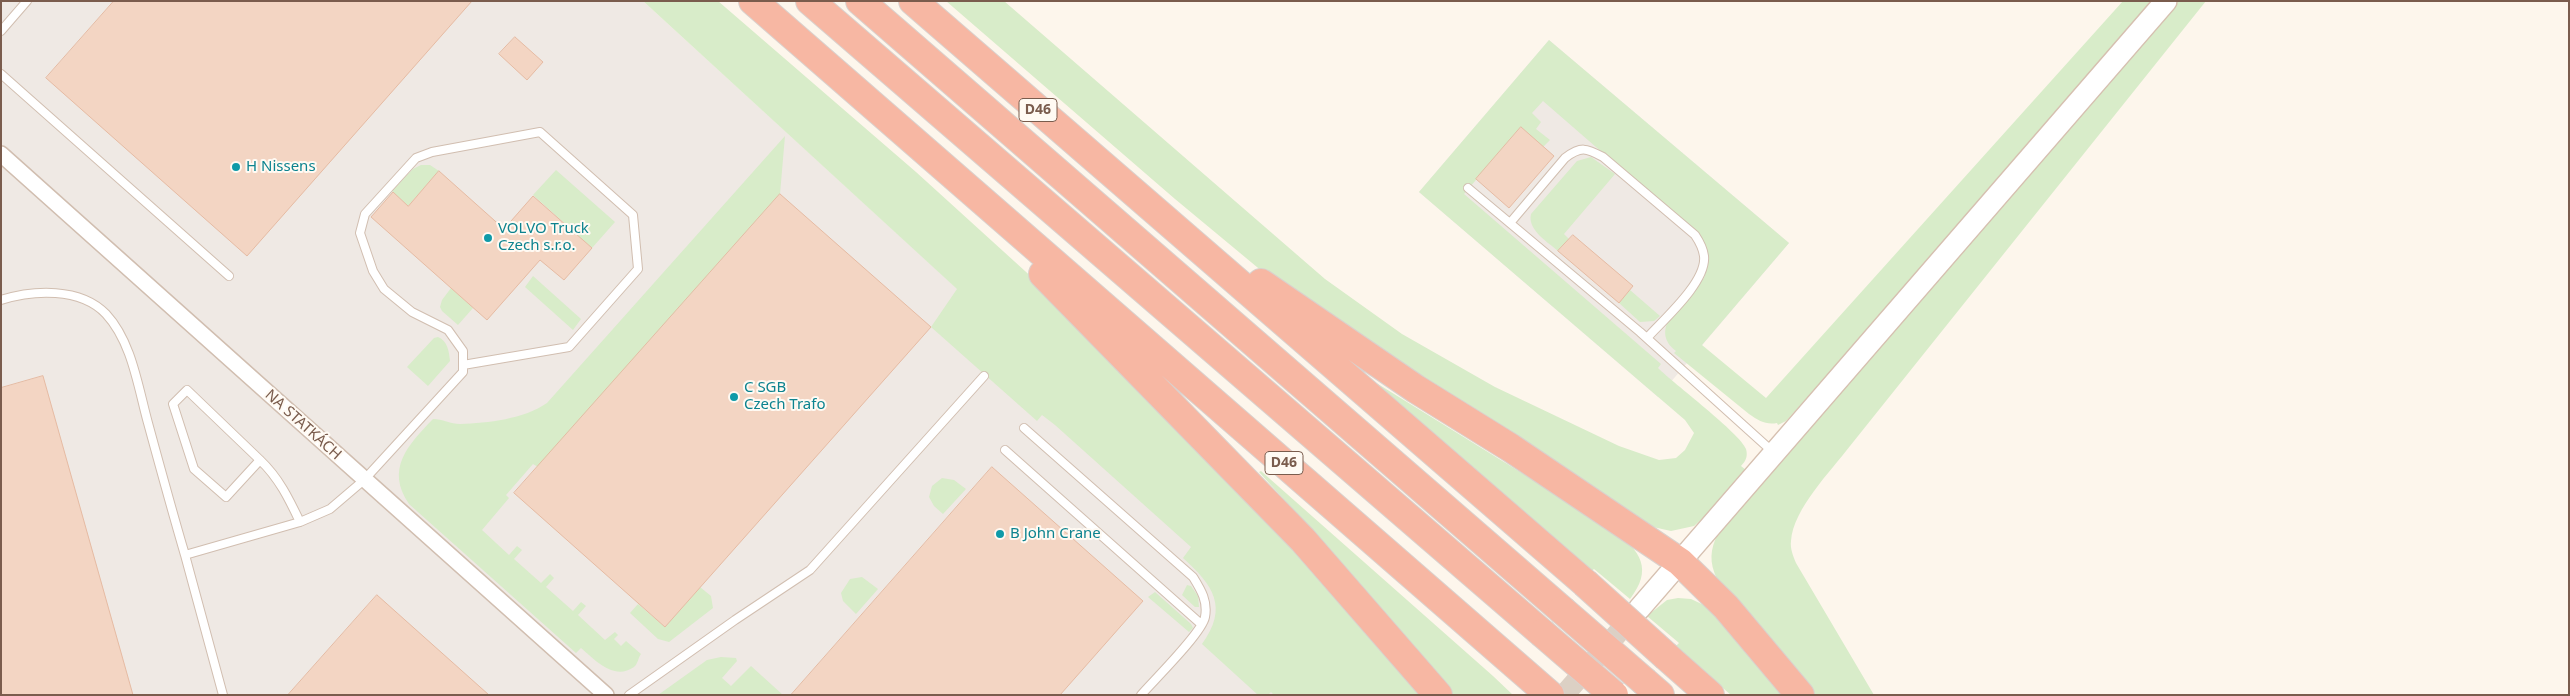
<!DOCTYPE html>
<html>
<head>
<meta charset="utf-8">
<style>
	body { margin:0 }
	#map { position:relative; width:2570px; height:696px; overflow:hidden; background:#fdf6ec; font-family:"Noto Sans",sans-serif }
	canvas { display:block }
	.frame { position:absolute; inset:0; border:2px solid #7a5c4d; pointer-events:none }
</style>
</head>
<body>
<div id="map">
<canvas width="2570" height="696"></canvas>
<div class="frame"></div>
</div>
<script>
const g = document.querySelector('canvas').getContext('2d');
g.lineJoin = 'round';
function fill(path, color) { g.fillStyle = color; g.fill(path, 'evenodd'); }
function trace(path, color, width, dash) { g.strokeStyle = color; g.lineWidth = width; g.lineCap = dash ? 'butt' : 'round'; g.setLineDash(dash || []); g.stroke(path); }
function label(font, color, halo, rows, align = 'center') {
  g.font = font + ' "Noto Sans",sans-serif'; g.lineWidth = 4; g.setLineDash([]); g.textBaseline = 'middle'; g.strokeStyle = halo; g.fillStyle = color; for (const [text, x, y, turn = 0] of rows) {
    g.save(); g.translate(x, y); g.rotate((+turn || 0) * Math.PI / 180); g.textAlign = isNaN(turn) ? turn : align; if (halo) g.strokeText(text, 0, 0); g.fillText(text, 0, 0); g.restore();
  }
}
fill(new Path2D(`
	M1,1H643L1020,346L1330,695H1Z
	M1549,40L1789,243L1658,397L1419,192Z`), '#efe9e4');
fill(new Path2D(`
	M643,1H718L916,172L1058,301L1297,551L1420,695H1274L1271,692L1268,695H1258L1202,644C1229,607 1213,585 1183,558L1191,547L1055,425L1042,415L1037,421L931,327L957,289Z
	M946,1H1004L1325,279L1402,334L1495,387L1619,446L1659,460L1676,458L1685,450L1694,433L1685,420L1419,192L1549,40L1789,243L1702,345L1766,398L2123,1H2153L1837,365L1786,421L1778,425L1777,423C1766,425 1759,421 1749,414L1674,353L1676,351C1646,328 1687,299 1704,278C1709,265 1709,254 1703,240L1543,101L1532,113L1541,122L1536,129L1550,140L1543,147L1521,127L1464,194L1661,364L1658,368C1673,383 1741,434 1746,449C1748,456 1746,461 1741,466L1746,470L1711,511L1694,526L1671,531L1653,527L1562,470L1281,287L1175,199Z
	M2179,1H2206L1850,446C1831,471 1793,509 1791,541C1790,548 1793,556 1796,563L1874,695H1815L1717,579C1709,562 1710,550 1718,533Z
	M785,136L780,194L538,467L533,464L506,495L509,498L482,530L509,555L517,546L522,550L514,559L541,583L550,574L554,578L546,587L573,611L581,602L586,606L578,615L605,640L615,632L618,635L614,639L621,646L626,641L641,654C638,658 638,664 634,667C614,681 595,660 581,648L576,653L409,504C385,469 408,445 433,419C442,419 451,424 460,424C488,423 524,419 547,403Z
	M1591,157L1615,174L1564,234L1569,239L1558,251C1548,242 1527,230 1531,214L1577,161Z
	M421,165H430L439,171L408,206L392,191L413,169Z
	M556,170L615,222L592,248L533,195Z
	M533,276L581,319L573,330L525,287Z
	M451,288L473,308L458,325L442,311L440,307L442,300Z
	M1630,290L1660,316L1654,321L1640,322L1619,303Z
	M438,337C448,341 449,352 450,361L428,386L407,367L434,338Z
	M1365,376L1614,530C1641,552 1653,569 1630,599L1594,569L1590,572Z
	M1261,471L1493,676L1513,695H1453L1327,547L1259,472Z
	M942,478L954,480L966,489L943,514L934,506L929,497L932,486Z
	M862,577L878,589L856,614L843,601L841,593L850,579Z
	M1187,585L1191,586L1198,596L1199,607H1195L1182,595Z
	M700,587L711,596L713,608L669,642L658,639L630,613L638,604L665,627Z
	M1155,592L1191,624L1193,628L1189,632L1148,597Z
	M1678,598L1691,599L1708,607L1783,695H1731L1675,647L1679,643L1647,616L1667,600Z
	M721,657L736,658L737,661L722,678L731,686L751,666L783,695H658L707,660Z`), '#d8ecc9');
const building = new Path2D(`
	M114,1H472L247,256L46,78Z
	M515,37L543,62L527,80L499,54Z
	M1521,127L1554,156L1509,208L1476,179Z
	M439,171L504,229L533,196L592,248L564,280L540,260L487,320L371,217L393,192L408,206Z
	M780,194L931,327L665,627L514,493Z
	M1573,235L1633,286L1619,303L1558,251Z
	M43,376L54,415L133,695H1V388Z
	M992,467L1143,601L1060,695H791Z
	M377,595L489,695H288Z`);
fill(building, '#f3d5c3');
trace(building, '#e6bba3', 1);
trace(new Path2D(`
	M1564,695L1638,610`), '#dcd0c4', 21, [21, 11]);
const lane = new Path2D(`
	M1,31L27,1
	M1,74L229,276
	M1468,188L1640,332L1773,452
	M1510,223L1565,158C1581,146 1586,148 1603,157L1695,235C1699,241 1703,248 1704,256C1707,282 1663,320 1647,338
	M1,300C33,290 80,287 106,314C132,342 138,387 148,423C160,467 172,511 185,555
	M1024,428L1193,577C1201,590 1208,601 1205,617C1202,633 1154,680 1141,695
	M1005,450L1201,624
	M260,460L226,497L194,469L173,404L187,390L260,460C279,478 289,499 300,522
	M223,695L185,555L300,522L330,509L364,480L463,372V351L448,330L412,312L384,289L373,271L360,233L365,214L416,158L432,152L540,132L633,215L638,269L569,347L463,365
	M629,695L735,620L810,570L984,376`);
const street = new Path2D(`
	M1,154L606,695`);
const secondary = new Path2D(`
	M1639,609L2166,1`);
const highway = new Path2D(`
	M753,1L1550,695
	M810,1L1542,633
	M860,1L1562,610
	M913,1L1585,583
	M1043,274L1303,540L1438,695
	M1261,283L1416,389L1511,448L1680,562L1726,607L1800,695
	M1667,657L1710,695
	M1645,682L1660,695`);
trace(lane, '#d1beb0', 10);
trace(street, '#d1beb0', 18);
trace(secondary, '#d6c0b0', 24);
trace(highway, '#dad1cd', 30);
trace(lane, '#fff', 8);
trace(street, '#fff', 15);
trace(secondary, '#fff', 21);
trace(highway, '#f7b7a3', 28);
const highwayBridge = new Path2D(`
	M1585,583L1667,657
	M1562,610L1645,682
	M1542,633L1614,695`);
trace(highwayBridge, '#dad1cd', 30, []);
trace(highwayBridge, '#f7b7a3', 28);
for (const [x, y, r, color] of [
	[236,167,5,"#0f9aa8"],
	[488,238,5,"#0f9aa8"],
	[734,397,5,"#0f9aa8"],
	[1000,534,5,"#0f9aa8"]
]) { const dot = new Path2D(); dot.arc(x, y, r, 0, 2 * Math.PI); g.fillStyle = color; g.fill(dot); trace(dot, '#fffaf3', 2); }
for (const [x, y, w] of [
	[1038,110,38],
	[1284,463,38]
]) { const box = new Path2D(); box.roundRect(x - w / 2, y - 11.5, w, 23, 4); g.fillStyle = '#fffaf3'; g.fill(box); trace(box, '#7a5c4d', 1); }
label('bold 14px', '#7a5c4d', null, [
	["D46",1038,110],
	["D46",1284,463]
]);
label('15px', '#0d838f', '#fffaf3', [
	["H Nissens",246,167],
	["VOLVO Truck",498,229],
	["Czech s.r.o.",498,246],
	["C SGB",744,388],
	["Czech Trafo",744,405],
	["B John Crane",1010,534]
], 'left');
label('15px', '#7a5c4d', '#fffaf3', [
	["NA STATKÁCH",303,425,42]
]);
</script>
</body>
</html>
